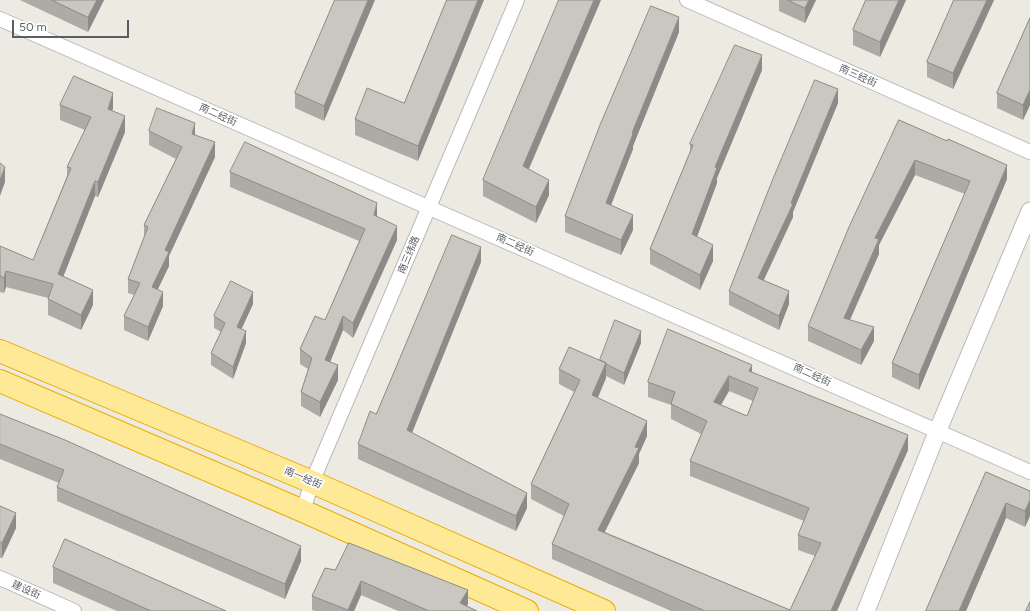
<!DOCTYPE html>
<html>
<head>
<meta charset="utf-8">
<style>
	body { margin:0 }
	#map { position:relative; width:1030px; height:611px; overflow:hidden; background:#edebe1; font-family:Figtree,sans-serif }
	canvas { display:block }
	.scale { position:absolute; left:12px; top:20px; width:117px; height:18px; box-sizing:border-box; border:2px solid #5a5e63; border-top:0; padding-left:5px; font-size:12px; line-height:14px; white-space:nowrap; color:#5a5e63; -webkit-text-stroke:3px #fff; paint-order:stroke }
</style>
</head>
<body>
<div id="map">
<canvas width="1030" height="611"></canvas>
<div class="scale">50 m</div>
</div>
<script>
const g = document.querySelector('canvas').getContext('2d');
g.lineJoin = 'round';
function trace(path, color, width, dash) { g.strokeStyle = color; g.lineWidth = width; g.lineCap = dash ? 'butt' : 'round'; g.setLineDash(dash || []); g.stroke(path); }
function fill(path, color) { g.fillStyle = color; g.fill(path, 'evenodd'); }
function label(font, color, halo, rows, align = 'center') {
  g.font = font + ' Figtree,"Noto Sans SC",sans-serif'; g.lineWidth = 3.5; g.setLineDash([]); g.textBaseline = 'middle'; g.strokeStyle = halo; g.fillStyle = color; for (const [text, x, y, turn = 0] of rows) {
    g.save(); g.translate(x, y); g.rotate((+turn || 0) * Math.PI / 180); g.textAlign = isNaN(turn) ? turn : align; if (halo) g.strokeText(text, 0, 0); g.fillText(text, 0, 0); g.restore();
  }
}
const minor = new Path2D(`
	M687,0L1030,152
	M0,19L1030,472
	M303,511L312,482L517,0
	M0,578L74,611`);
const tertiary = new Path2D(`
	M866,611L938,430L1030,211`);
const trunk = new Path2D(`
	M0,351L312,482L604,611
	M0,381L303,511L527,611`);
trace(minor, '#b7b9be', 16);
trace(tertiary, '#b7b9be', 19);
trace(trunk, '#eea900', 24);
trace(minor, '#fff', 14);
trace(tertiary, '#fff', 17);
trace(trunk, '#feea96', 22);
fill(new Path2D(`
	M20,0H104L88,32Z
	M335,0L324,121L295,108V93Z
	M447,0L418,161L355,135V119L404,103Z
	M601,0L529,169L549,195L536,223L483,196V180Z
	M779,0H816L805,23L779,11Z
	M866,0H906L880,57L853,45V30Z
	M954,0H994L953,89L927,77V62Z
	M1030,18V105L1023,120L997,108V93Z
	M679,32L633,146V149L611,205L633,230L621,255L565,232V216Z
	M762,70L717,178V183L697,237L713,261L700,290L650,264V249L690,152V144Z
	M838,103L793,212V217L764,280L789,304L779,330L729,305V291Z
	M60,105L113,108L112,111L125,132L98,197L95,196L63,277L93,305L81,330L48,315V298L6,287L4,293L0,292V246L33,260L67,176V167L85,130L60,120Z
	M899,120L947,141L1007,179L919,390L892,377V363L965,194L915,175L879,245V254L850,320L874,341L861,365L808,341V326Z
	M149,131L195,134L215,157L169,256V266L158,289L163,306L148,341L124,330V316L134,295L128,293V279L144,237V225L176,159L149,145Z
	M230,172L377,216L397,240L353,338L343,330L330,362L338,380L320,417L301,406V392L308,369L300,364V349L325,320L359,241L230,187Z
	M481,262L412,433L527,508L516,531L358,459V444L376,414Z
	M253,304L241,329L246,343L233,379L211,365V353L221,332L214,328V316Z
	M641,343L624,385L606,376V378L598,398L647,436L639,454V463L605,532L790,610L815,556L798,550V535L804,521L690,476V461L701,434L671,419V405L648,397V382L752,372L908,450L837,611H671L552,559V544L564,516L531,499V484L574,392L559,384V369L600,360ZM729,391L753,401L747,416L721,405Z
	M0,414L301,561L285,599L57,501V487L59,483L0,459Z
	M986,472L1030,491V516L1025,527L1006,518L966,611H926Z
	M0,506L16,528L2,558H0Z
	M53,567L226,611H117L53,583Z
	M325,568L468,604L467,606L477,611H398L361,595L354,611H316L312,610V596Z`), '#aeaba6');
fill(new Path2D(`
	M97,0H104L88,32V17Z
	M368,0H375L324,121V106Z
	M478,0H484L418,161V146Z
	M594,0H601L523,182V166Z
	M809,0H816L805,23V8Z
	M899,0H906L880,57V42Z
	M987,0H994L953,89V73Z
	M679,17V32L633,146V149L606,218V203L632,133Z
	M762,55V70L717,178V183L692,250V234L715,167Z
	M838,89V103L793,212V217L758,292V278Z
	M1030,90V105L1023,120V105Z
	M113,93V108L108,125V109Z
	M125,116V132L98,197V182Z
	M195,123V137L192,134Z
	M215,142V157L169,256V266L152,301V287L165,250Z
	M915,160V175L879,245V254L844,333V318L875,238Z
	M1007,165V179L919,390V375Z
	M5,167V182L0,196V180Z
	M549,180V195L536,223V207Z
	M95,181V196L58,290V274Z
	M377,203V218L374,215Z
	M633,215V230L621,255V240Z
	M397,226V240L353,338V323Z
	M713,245V261L700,290V275Z
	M481,247V262L407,445V430Z
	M6,271V287L4,293V278Z
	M93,290V305L81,330V315Z
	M789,291V304L779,330V316Z
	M163,292V306L148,341V327Z
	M253,292V304L237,339V327Z
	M343,316V330L325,375V360Z
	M874,327V341L861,365V350Z
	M246,331V343L233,379V367Z
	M641,331V343L624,385V373Z
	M606,363V378L592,410V395Z
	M338,365V380L320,417V402Z
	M752,365V380L749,371Z
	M729,376V391L714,417V402Z
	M647,421V436L639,454V463L598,545V530Z
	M908,435V450L837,611H831Z
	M527,493V508L516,531V516Z
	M1030,500V516L1025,527V511Z
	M1006,503V518L966,611H959Z
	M16,513V528L2,558V543Z
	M301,546V561L285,599V584Z
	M361,581V595L354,611H348Z
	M468,590V604L464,611L460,603Z`), '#8d8b87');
const building = new Path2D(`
	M52,0H97L88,17Z
	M335,0H368L324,106L295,93Z
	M447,0H478L418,146L355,119L367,88L404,103Z
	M559,0H594L523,166L549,180L536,207L483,180Z
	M788,0H809L805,8Z
	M866,0H899L880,42L853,30Z
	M954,0H987L953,73L927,62Z
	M651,6L679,17L632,133L633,134L606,203L633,215L621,240L565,216L600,125Z
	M1030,18V90L1023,105L997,93Z
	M735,45L762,55L715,167L717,168L692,234L713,245L700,275L650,249L693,145L690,144Z
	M74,76L113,93L108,109L125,116L98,182L95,181L58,274L93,290L81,315L48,299L53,284L6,271L4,278L0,276V246L33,260L71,168L67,167L91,117L60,105Z
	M815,80L838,89L791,203L793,204L758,278L789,291L779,316L729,291L772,181Z
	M157,108L195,123L192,134L215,142L165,250L169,252L152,287L163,292L148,327L124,316L140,283L128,279L148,227L144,225L182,147L149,131Z
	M899,120L947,141L948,139L1007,165L919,375L892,363L970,181L915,160L875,238L879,239L844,318L874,327L861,350L808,326L849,227Z
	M245,142L377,203L374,215L397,226L353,323L343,316L325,360L338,365L320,402L301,392L312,358L300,349L315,316L325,320L365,229L230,172Z
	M0,163L5,167L0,180Z
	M452,235L481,247L407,430L527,493L516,516L358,444L370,411L376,414Z
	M231,281L253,292L237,327L246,331L233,367L211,353L225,323L214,316Z
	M615,320L641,331L624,373L606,364V363L600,360Z
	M668,329L752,365L749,371L908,435L831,611H705L552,544L569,504L531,484L580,380L559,369L569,347L606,363L592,395L647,421L635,447L639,448L598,530L790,610L821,543L798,535L809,508L690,461L707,421L671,404L675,392L648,382ZM729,376L758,388L747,416L714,402Z
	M0,414L65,440L301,546L285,584L57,487L64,470L0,444Z
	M986,472L1030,491V500L1025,511L1006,503L959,611H926Z
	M0,506L16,513L2,543L0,542Z
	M65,539L226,611H151L53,567Z
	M349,543L468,590L460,603L477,611H429L361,581L348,610L312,596L325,568L335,570Z
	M1030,602V611H1026Z`);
fill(building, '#cac7c1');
trace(building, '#8d8b87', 1);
label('10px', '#5a5e63', '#fff', [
	["南三经街",858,76,24],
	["南二经街",218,115,24],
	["南二经街",515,245,24],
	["南三纬路",409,255,-67],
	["南二经街",812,375,24],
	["南一经街",303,478,23],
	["建设街",26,590,24]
]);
</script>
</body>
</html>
